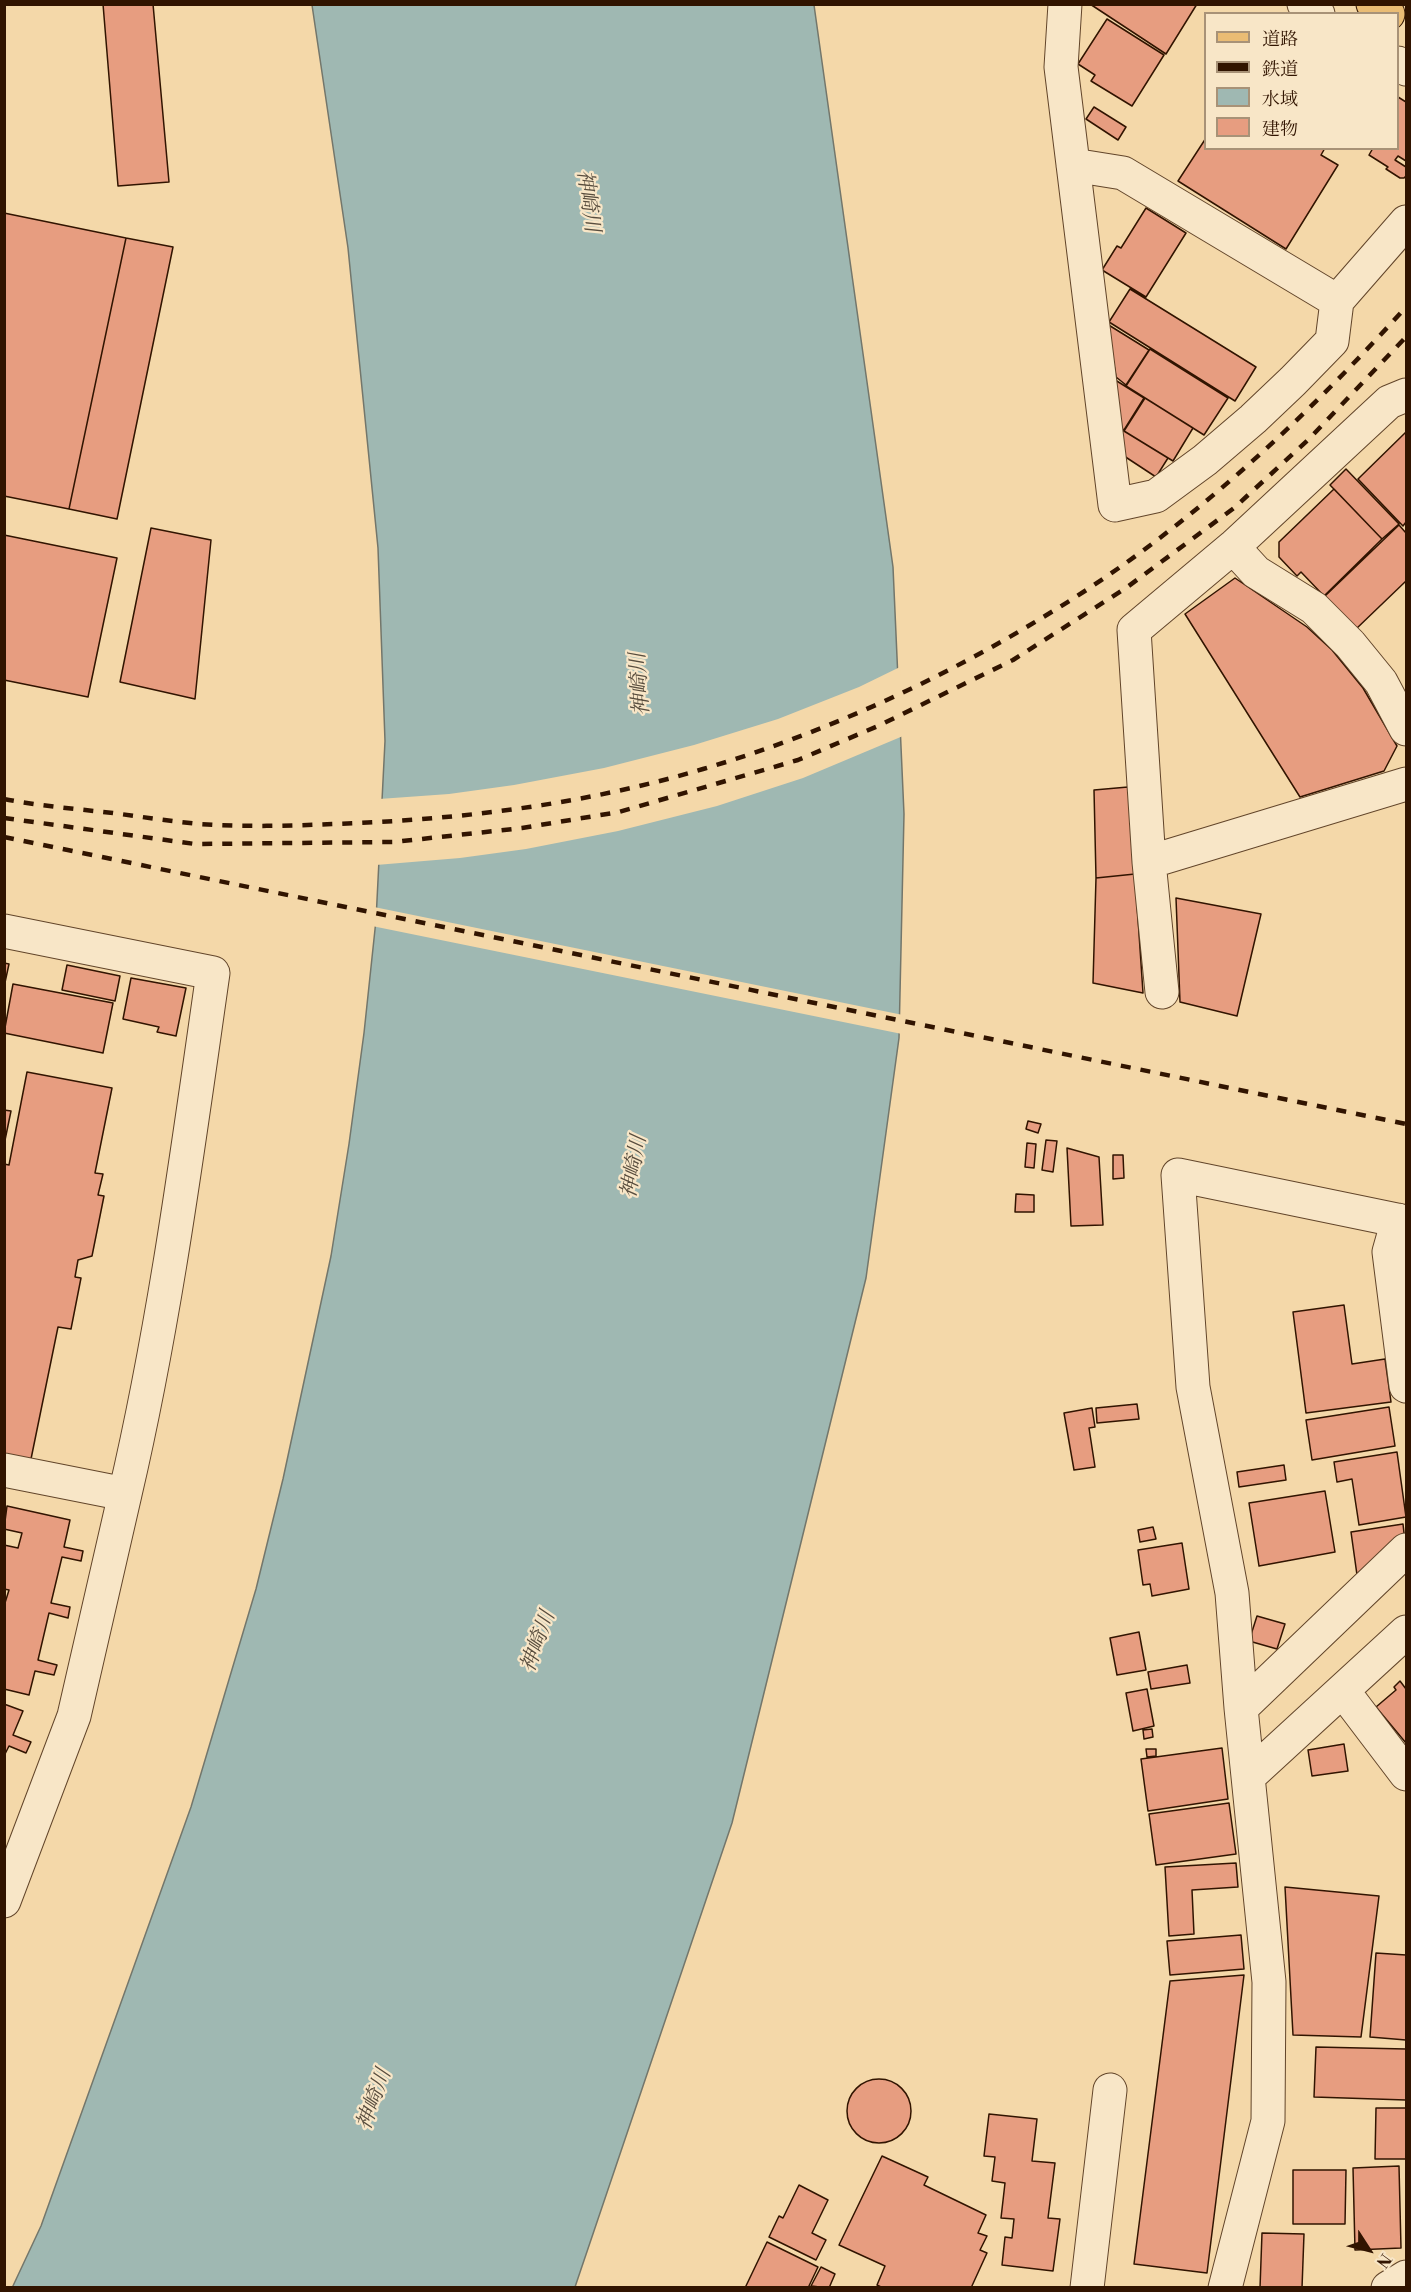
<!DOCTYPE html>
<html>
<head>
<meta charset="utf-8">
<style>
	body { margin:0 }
	#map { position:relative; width:1411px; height:2292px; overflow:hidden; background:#f4d8a9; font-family:"Libre Bodoni","Noto Serif JP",serif }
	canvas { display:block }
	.frame { position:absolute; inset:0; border:6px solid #311400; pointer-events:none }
	.legend { position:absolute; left:1204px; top:12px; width:195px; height:138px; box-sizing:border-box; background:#f8e6c7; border:2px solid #a89277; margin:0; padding:8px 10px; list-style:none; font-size:18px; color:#311400 }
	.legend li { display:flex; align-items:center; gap:12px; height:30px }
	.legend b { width:30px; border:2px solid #a89277 }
	.north { position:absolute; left:1339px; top:2220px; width:60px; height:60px; -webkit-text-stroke:4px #f8e6c7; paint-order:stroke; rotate:126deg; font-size:16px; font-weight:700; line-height:24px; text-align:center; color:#311400 }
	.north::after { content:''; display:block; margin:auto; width:21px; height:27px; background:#311400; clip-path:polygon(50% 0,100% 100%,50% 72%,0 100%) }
</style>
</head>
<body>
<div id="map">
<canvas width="1411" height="2292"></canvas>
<div class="frame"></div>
<ul class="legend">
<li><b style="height:8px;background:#eabc74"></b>道路</li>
<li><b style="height:8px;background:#311400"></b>鉄道</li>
<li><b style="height:16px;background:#9fb8b2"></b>水域</li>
<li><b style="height:16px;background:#e79d80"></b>建物</li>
</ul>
<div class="north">N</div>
</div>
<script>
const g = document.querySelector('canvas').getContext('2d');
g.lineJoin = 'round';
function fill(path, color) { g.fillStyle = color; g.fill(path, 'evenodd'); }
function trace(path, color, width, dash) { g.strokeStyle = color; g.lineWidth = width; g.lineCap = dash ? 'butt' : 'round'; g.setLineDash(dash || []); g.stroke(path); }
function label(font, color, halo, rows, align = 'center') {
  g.font = font + ' "Libre Bodoni","Noto Serif JP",serif'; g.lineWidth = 4.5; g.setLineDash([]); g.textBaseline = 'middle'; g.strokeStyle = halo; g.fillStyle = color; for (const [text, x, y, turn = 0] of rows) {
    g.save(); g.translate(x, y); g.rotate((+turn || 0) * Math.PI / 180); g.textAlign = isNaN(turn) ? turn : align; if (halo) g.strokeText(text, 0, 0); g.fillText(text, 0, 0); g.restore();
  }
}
const water = new Path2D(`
	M312,5H814L893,567L904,814L899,1038L866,1278L732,1823L575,2287L12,2288L41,2226L191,1807L256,1589L283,1479L331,1256L349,1144L364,1033L376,920L385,741L378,548L348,248Z`);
fill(water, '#9fb8b2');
trace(water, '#73766b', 1.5);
fill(new Path2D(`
	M900,667L903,736L803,778L717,806L618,831L526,849L460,858L376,865L379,799L449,794L514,785L604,768L694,745L778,719L859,687Z
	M374,907L903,1015L902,1034L372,926Z`), '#f4d8a9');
const building = new Path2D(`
	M103,4H153L169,182L118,186Z
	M1090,4H1197L1166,54Z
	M1107,19L1164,55L1132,106L1091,81L1095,75L1078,64Z
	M1398,97L1406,102V161L1398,156L1395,160L1406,167V176L1404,178H1400L1386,169L1388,167L1369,155L1373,148H1398Z
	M1094,107L1126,127L1118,140L1086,119Z
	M1206,138V148H1325L1321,155L1338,165L1286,249L1178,181Z
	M1146,208L1186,233L1146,297L1102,270L1117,246L1121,248Z
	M4,213L126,238L69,509L4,496Z
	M126,238L173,247L117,519L69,509Z
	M1130,289L1256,367L1235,401L1109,322Z
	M1107,324L1149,350L1126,385L1116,377Z
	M1150,349L1228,398L1204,435L1126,386Z
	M1112,378L1144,398L1124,430L1120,427Z
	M1145,398L1193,428L1173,461L1124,431Z
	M1119,428L1168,458L1156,477L1124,456Z
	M1406,432V522L1403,526L1358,479Z
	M1346,469L1399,524L1382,539L1330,485Z
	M1334,489L1382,539L1324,596L1301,572L1297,576L1279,557V542Z
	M1399,525L1406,533V581L1356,629L1324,597Z
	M151,528L211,540L195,699L120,682Z
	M4,535L117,558L88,697L4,680Z
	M1235,578L1307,627L1332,650L1363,688L1397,746L1384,771L1300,797L1185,614Z
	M1128,787L1135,874L1096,878L1094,790Z
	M1135,874L1143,993L1093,983L1096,878Z
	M1176,898L1261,914L1237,1016L1180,1002Z
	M4,963L9,964L4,987Z
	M67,965L120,976L115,1001L62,990Z
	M131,978L186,988L176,1036L157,1032L159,1027L123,1019Z
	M13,984L113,1003L103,1053L4,1033Z
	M27,1072L112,1088L95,1173L103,1174L98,1195L104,1196L92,1256L78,1260L75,1277L81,1278L71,1329L58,1327L31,1459L4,1454V1164L9,1165Z
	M4,1110L11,1111L4,1145Z
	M1028,1121L1041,1124L1038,1133L1026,1129Z
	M1046,1140L1057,1141L1053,1172L1042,1170Z
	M1027,1143L1036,1144L1034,1168L1025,1167Z
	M1067,1148L1099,1157L1103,1225L1071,1226Z
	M1113,1155H1123L1124,1178L1113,1179Z
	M1016,1194L1034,1195V1212H1015Z
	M1344,1305L1352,1364L1385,1359L1391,1402L1306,1413L1293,1312Z
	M1137,1404L1139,1419L1097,1423L1096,1408Z
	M1389,1407L1395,1446L1312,1460L1306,1420Z
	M1092,1408L1095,1427L1089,1428L1095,1467L1074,1470L1064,1413Z
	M1397,1452L1406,1517L1359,1525L1352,1479L1337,1482L1334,1462Z
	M1284,1465L1286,1480L1239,1487L1237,1472Z
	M1325,1491L1335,1552L1259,1566L1249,1503Z
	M7,1506L70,1520L64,1547L83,1551L81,1561L62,1557L51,1603L70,1607L68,1618L49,1613L38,1660L57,1665L54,1675L35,1671L29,1695L4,1689V1606L9,1590L4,1589V1545L18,1548L22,1533L4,1529Z
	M1403,1524L1404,1533L1357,1575L1351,1532Z
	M1153,1527L1156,1539L1140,1542L1138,1530Z
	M1182,1543L1189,1589L1152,1596L1150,1584L1143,1585L1138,1550Z
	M1257,1616L1285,1624L1277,1649L1249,1641Z
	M1139,1632L1146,1670L1117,1675L1110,1638Z
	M1187,1665L1190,1683L1151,1689L1148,1672Z
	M1400,1681L1406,1689V1743L1376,1707L1396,1690L1394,1687Z
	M1147,1689L1154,1726L1133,1731L1126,1693Z
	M4,1704L23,1711L13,1735L31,1742L26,1753L9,1746L4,1756Z
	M1152,1729L1153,1737L1144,1739L1143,1730Z
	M1344,1744L1348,1771L1312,1776L1308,1750Z
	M1222,1748L1228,1799L1148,1811L1141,1759Z
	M1146,1749H1156V1756L1147,1757Z
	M1229,1803L1236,1854L1156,1865L1149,1814Z
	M1236,1863L1238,1887L1192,1890L1194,1934L1169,1936L1165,1867Z
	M1285,1887L1379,1896L1361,2037L1293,2035Z
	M1241,1935L1244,1969L1170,1975L1167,1941Z
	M1376,1953L1406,1955V2040L1370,2037Z
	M1244,1975L1207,2273L1134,2264L1170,1981Z
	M1316,2047L1406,2049V2100L1314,2097Z
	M847 2111a32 32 0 1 1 64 0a32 32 0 1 1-64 0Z
	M1376,2108H1406V2159H1375Z
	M989,2114L1037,2119L1032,2161L1055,2163L1048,2218L1060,2219L1053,2271L1002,2265L1005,2237L1012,2238L1014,2219L1001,2218L1005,2183L992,2181L995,2157L984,2156Z
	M882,2156L928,2177L924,2185L986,2215L978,2233L987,2236L980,2250L987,2253L971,2288H883L877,2285L885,2266L839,2245Z
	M1399,2166L1401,2248L1355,2250L1353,2168Z
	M1293,2170H1346L1345,2224H1293Z
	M799,2185L828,2200L812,2233L826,2240L816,2260L769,2237L779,2216L783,2218Z
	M1262,2233L1304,2234L1302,2288H1260Z
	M767,2242L818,2267L808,2288H745Z
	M821,2267L835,2274L829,2288L811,2286Z`);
fill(building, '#e79d80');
trace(building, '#311400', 1.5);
const minor = new Path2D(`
	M1065,4L1061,67L1115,505L1156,496L1205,460L1253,419L1293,381L1332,341L1337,301L1406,222
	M1304,4L1318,14
	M1398,63L1406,69
	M1073,165L1123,173L1337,301
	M1233,547L1256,572L1314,608L1350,644L1381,682L1406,729
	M1149,862L1406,784
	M4,931L213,973C188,1147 165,1323 125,1494
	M1162,992L1149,862L1134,630L1233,547L1389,402L1406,395
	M1398,1220L1389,1252L1406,1386
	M4,1470L125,1494L74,1716L4,1901
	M1343,1691L1406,1774
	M1241,1708L1406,1550
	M1249,1776L1406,1632
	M1087,2288L1110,2090
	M1225,2288L1268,2121L1269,1982L1241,1708L1232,1593L1193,1387L1178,1175L1406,1222
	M1388,2288L1406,2277`);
const major = new Path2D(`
	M1373,4L1388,14`);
trace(minor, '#62452a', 35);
trace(major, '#311400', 35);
trace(minor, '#f8e6c7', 33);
trace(major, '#eabc74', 33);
trace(new Path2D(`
	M4,799C40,806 77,809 113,813C142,817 170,821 199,824C243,827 288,826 332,824C456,820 583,805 703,769C826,733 949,676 1058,608C1187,529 1305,419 1406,307
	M4,818L195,844L394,842L522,828L619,812L798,760L878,726L1013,660L1126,588L1234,508L1308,440L1406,337
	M4,837L1406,1124`), '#311400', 4.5, [10, 10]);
label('italic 21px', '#584d3e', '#f8e6c7', [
	["神崎川",587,201,82],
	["神崎川",641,684,-94],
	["神崎川",635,1167,-80],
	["神崎川",539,1642,-70],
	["神崎川",375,2100,-70]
]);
</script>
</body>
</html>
